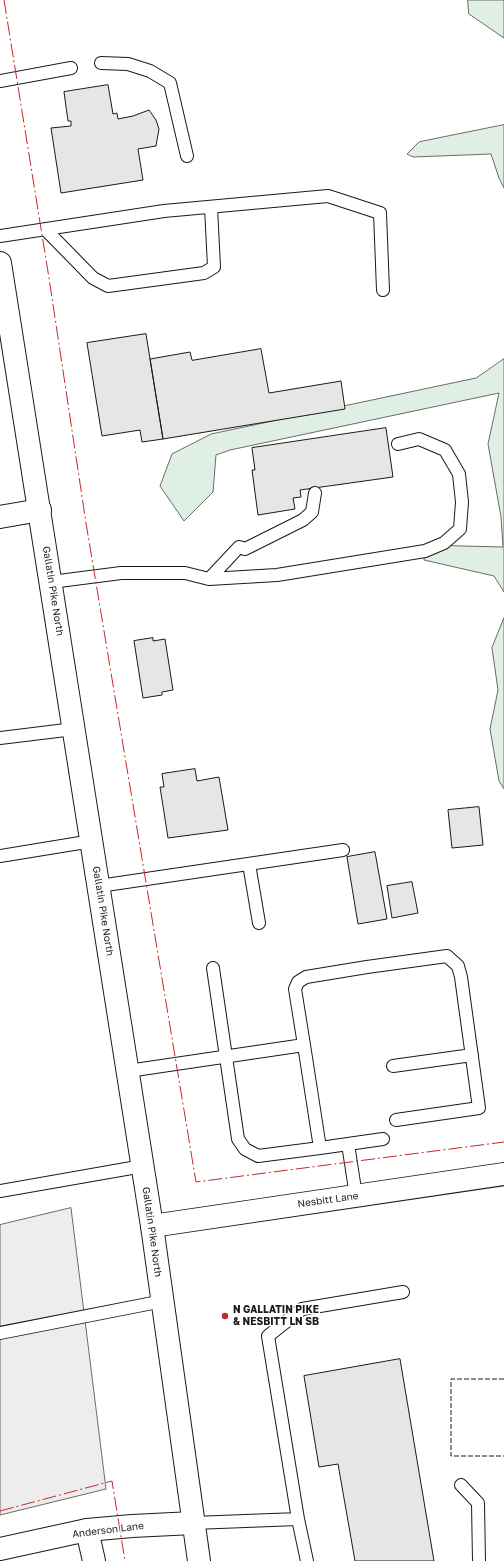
<!DOCTYPE html>
<html>
<head>
<meta charset="utf-8">
<style>
  body { margin:0 }
  canvas { display:block; background:#fff }
</style>
</head>
<body>
<canvas width="504" height="1561"></canvas>
<script>
const ctx = document.querySelector('canvas').getContext('2d');
ctx.lineJoin = 'round';
function fillPath(path, color) { ctx.fillStyle = color; ctx.fill(path, 'evenodd'); }
function strokePath(path, color, width, dash) { ctx.strokeStyle = color; ctx.lineWidth = width; ctx.lineCap = dash ? 'butt' : 'round'; ctx.setLineDash(dash || []); ctx.stroke(path); }
function label(font, color, halo, rows, align = 'center') {
  ctx.font = font + ' "Golos Text",sans-serif'; ctx.lineWidth = 3; ctx.setLineDash([]); ctx.textBaseline = 'middle'; ctx.strokeStyle = halo; ctx.fillStyle = color; for (const [text, x, y, turn = 0] of rows) {
    ctx.save(); ctx.translate(x, y); ctx.rotate((+turn || 0) * Math.PI / 180); ctx.textAlign = isNaN(turn) ? turn : align; if (halo) ctx.strokeText(text, 0, 0); ctx.fillText(text, 0, 0); ctx.restore();
  }
}
const green = new Path2D(`
  M468 0H504V38L469 14Z
  M504 125V188L499 178 491 154 413 157 407 154 419 142Z
  M504 359V592L494 576 424 560V545L503 547 501 517 488 444 499 393 230 450 216 455 213 492 184 521 160 486 172 454 211 434 476 378Z
  M504 618V789L499 781 490 729 498 690 492 648Z`);
fillPath(green, '#e0efe3');
strokePath(green, '#6a6a6a', 1);
const parking = new Path2D(`
  M71 1208 106 1489 0 1515V1225Z`);
fillPath(parking, '#ededed');
strokePath(parking, '#6a6a6a', 1);
const building = new Path2D(`
  M108 85 113 114 117 113 118 119 133 116 149 110 156 120 159 129 156 146 138 149 143 180 61 193 51 128 71 126V121H68L64 92Z
  M146 334 163 439 142 442 140 430 102 436 87 343Z
  M261 349 269 393 341 381 345 409 163 439 150 359 190 352 192 360Z
  M386 428 393 477 300 490 301 497 293 498 295 509 258 515 252 470H255L252 448Z
  M153 638V641L165 639 173 690 162 692V695L143 698 134 641Z
  M195 769 197 781 219 777 228 830 168 838 160 787H164L162 774Z
  M479 807 483 845 452 848 448 810Z
  M375 852 387 919 358 924 347 857Z
  M412 882 418 913 392 918 387 886Z
  M400 1359 434 1561H355L338 1464 319 1467 304 1376Z`);
fillPath(building, '#e6e6e6');
strokePath(building, '#1a1a1a', 1);
const lane = new Path2D(`
  M101 63 128 64 150 71 170 83 187 156
  M0 81 71 68
  M45 229 93 278 108 286 204 273 214 267 211 207
  M0 236 164 211 328 196 380 213 383 290
  M209 579 239 547 245 549 303 520 312 512 315 493
  M51 582 121 573H185L209 579 277 575 425 551 444 543 460 529 462 502 459 474 445 450 419 439 398 444
  M0 738 74 729
  M0 856 92 841
  M249 864 259 923
  M99 886 343 850
  M213 968 238 1139 245 1149 258 1156 320 1148
  M304 1045 295 989 298 982 306 977 367 967 447 956 458 966 461 977 479 1108 396 1120
  M393 1066 472 1055
  M128 1071 304 1045 320 1148 383 1139
  M348 1144 356 1196
  M0 1191 143 1166
  M0 1333 163 1301
  M461 1485 478 1503 479 1561
  M298 1519 268 1336 302 1309 403 1292
  M193 1523 298 1519 307 1561`);
const street = new Path2D(`
  M0 517 40 510
  M152 1226 504 1174
  M87 1530 94 1561`);
const secondary = new Path2D(`
  M0 1549 87 1530 132 1526 193 1523`);
const primary = new Path2D(`
  M0 263 152 1226 199 1561`);
strokePath(lane, '#1a1a1a', 14);
strokePath(street, '#1a1a1a', 24);
strokePath(secondary, '#1a1a1a', 24);
strokePath(primary, '#1a1a1a', 24);
strokePath(lane, '#fff', 12);
strokePath(street, '#fff', 22);
strokePath(secondary, '#fff', 22);
strokePath(primary, '#fff', 22);
strokePath(new Path2D(`
  M504 1379H451V1456H504`), '#1a1a1a', 1, [5, 2]);
strokePath(new Path2D(`
  M4 0 49 278 86 523 196 1182 504 1142
  M0 1511 112 1481 125 1561`), '#c62828', 1, [14, 3, 2, 3]);
for (const [x, y, r, color] of [
  [225,1316,4,"#c62828"]
]) { const dot = new Path2D(); dot.arc(x, y, r, 0, 2 * Math.PI); ctx.fillStyle = color; ctx.fill(dot); strokePath(dot, '#fff', 1.5); }
label('10px', '#1a1a1a', '#fff', [
  ["Gallatin Pike North",53,591,81],
  ["Gallatin Pike North",103,911,81],
  ["Nesbitt Lane",328,1200,-8],
  ["Gallatin Pike North",152,1232,82],
  ["Anderson Lane",108,1530,-7]
]);
label('bold 10px', '#1a1a1a', '#fff', [
  ["N GALLATIN PIKE",233,1310],
  ["& NESBITT LN SB",233,1322]
], 'left');
</script>
</body>
</html>
